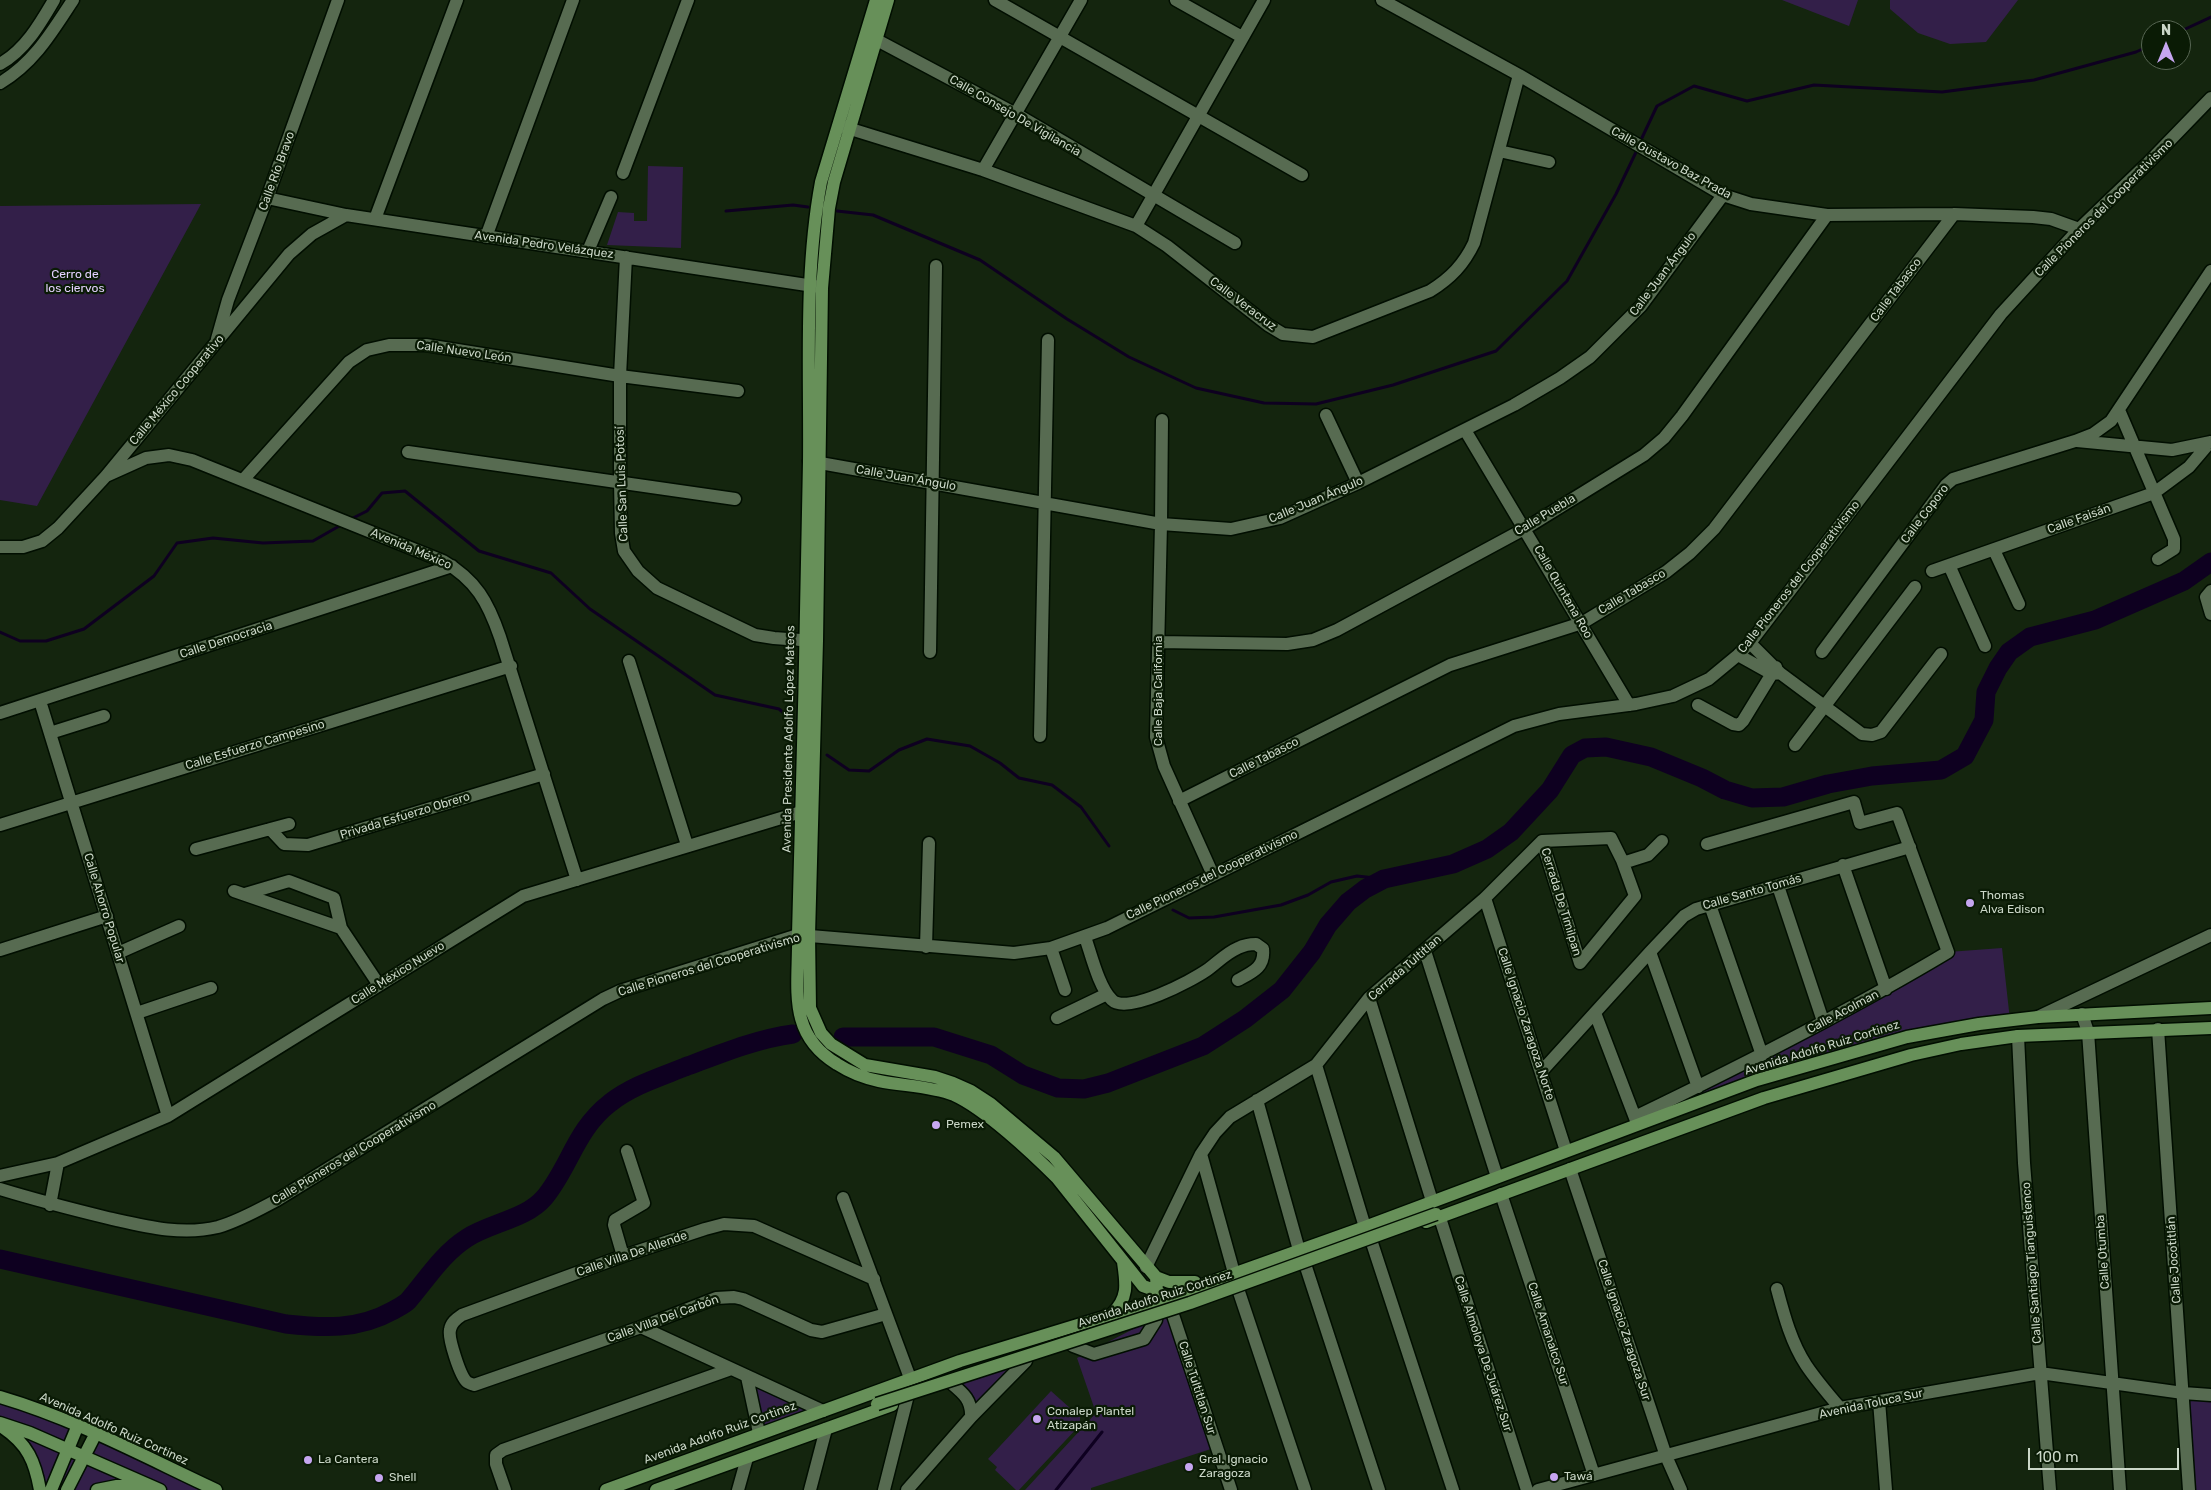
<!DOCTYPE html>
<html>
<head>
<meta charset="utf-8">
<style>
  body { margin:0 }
  #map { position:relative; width:2211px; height:1490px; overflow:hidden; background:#14250e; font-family:Rubik,sans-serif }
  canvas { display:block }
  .north { position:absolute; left:2141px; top:20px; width:50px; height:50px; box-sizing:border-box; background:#0a1b05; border:1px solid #576653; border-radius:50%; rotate:0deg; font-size:14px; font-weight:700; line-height:20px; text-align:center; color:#cbd7c8 }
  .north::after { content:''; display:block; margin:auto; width:18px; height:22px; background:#c6a6f0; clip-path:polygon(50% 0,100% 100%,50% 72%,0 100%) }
  .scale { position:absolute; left:2028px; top:1448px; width:151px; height:22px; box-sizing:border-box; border:2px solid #cbd7c8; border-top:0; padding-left:6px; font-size:15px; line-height:18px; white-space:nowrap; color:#cbd7c8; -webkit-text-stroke:4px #0a1b05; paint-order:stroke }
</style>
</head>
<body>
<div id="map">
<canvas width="2211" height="1490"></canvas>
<div class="north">N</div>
<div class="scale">100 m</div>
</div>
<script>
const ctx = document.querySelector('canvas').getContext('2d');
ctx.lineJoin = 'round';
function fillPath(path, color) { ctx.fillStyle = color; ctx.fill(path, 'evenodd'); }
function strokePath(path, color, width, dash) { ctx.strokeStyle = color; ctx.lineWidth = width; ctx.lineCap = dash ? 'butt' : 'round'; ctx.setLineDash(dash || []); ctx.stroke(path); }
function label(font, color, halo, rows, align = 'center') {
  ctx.font = font + ' Rubik,sans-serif'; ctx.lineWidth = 4.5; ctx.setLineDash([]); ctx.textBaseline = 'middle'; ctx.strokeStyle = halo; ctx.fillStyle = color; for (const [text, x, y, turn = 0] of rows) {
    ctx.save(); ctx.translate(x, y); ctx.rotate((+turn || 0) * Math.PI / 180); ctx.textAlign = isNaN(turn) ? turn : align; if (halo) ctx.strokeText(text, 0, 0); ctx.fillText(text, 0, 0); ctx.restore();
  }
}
fillPath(new Path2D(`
  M1782 0H1858L1849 26Z
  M1890 0H2018L1986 42 1950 44 1918 33 1890 9Z
  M648 166 683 167 681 248 607 245 618 212 634 213V221H647Z
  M201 204 37 506 0 500V206Z
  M2002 948 2010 1020 1907 1037 1638 1125 1948 952Z
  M1173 1315 1217 1447 1091 1488V1490H1025L1096 1413 1077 1358 1143 1324Z
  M1026 1361 971 1417 951 1383Z
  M747 1377 823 1411 759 1433Z
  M1051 1391 1080 1417V1425L1019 1490H1016L995 1470 997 1467 988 1459Z
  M2183 1393 2211 1395V1490H2189Z
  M0 1397 78 1425 67 1448 85 1456 96 1433 216 1490H40L35 1465 0 1426Z`), '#331f49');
strokePath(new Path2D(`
  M2181 31 2211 17
  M1640 142 1657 106 1694 86 1747 101 1814 85 1942 92 2034 80 2136 52 2151 45
  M726 211 793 205 808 207
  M837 211 873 215 980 260 1067 319 1129 357 1196 388 1264 403 1316 404 1393 385 1496 351 1567 281 1616 194 1638 148
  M351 519 367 511 382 493 405 491 479 551 551 573 590 609 715 695 779 709 793 721
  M0 632 20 641H46L84 629 154 576 177 543 213 538 263 543 313 541 341 525
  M827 755 849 770 869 771 899 750 927 739 970 746 1000 763 1019 778 1052 785 1081 807 1109 846
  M1173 910 1189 918 1214 917 1281 905 1308 895 1331 882 1357 876 1384 879
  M1056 1490 1102 1432`), '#0e0020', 3);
strokePath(new Path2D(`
  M843 1037H934L991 1055 1023 1075 1058 1088 1084 1089 1108 1083 1203 1046 1245 1019 1282 990 1312 952 1328 925 1348 902 1365 889 1384 879 1453 864 1487 849 1511 832 1550 790 1572 755 1585 748 1606 747 1651 757 1702 778 1725 790 1752 798 1783 797 1828 784 1872 776 1941 770 1965 756 1984 720 1986 692 1998 668 2009 652 2030 637 2095 620 2184 581 2211 562
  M0 1259 286 1324C323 1328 358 1330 392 1311 397 1308 404 1305 408 1301 427 1279 442 1254 467 1238 490 1223 526 1219 544 1198 570 1167 575 1130 610 1103 631 1086 660 1077 685 1067 720 1054 756 1039 793 1034`), '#0e0020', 19);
const minor = new Path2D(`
  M995 0 1302 175
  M1176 0 1242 37
  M1382 0 1519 75 1723 195 1751 204 1827 215 1954 214 2033 217 2051 219 2079 229
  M875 39 1016 114 1235 243
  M0 64C25 50 40 24 54 0
  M0 83C34 63 52 32 73 0
  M841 126 983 170 1136 226 1167 246 1268 325 1283 334 1313 337 1430 291C1451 278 1464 264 1474 243L1519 75
  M1499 151 1549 162
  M983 170 1081 0
  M623 173 688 0
  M267 198 346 215 820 287
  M375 219 457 0
  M1136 226 1264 0
  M486 237 573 0
  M588 251 611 197
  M626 257 620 376V482L621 533 624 551 638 571 657 588 755 635 774 638 814 641
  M217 339 228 300 267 198 338 0
  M2119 410 2174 539V549L2158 559
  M1326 415 1358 483
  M1162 420 1161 524 1156 737 1164 766 1213 875
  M1465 430 1629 705
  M2077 441 2172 450 2211 442
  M408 452 735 499
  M809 461 1161 524 1231 529 1280 518 1358 483 1514 405 1560 378 1590 357 1641 306 1723 195
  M106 476 146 458 169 455 192 460 443 561C476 580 488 602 500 637L577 880
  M243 480 349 362 367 350 389 345H426L620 376 738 391
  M0 547H23L42 541 58 528 106 476 289 254 312 234 346 215
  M1994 550 2019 604
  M1949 565 1985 646
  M1932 571 2154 493 2189 467 2210 442
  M2211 591 2206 597 2211 614
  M1158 642 1287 644 1313 640 1337 630 1526 528 1644 455 1664 438 1682 416 1827 215
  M1750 643 1780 673 1862 734 1872 735 1881 732 1941 654
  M930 652 936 266
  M1822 652 1946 485 1953 479 2075 441 2093 434 2111 421 2211 271
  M1738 655 1772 674 1780 673
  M629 661 687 845
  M40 701 168 1116
  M1698 705 1733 724 1739 725 1743 721 1776 667
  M0 713 452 566
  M50 733 104 716
  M1040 736 1048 340
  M1795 745 1915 587
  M1179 801 1450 665 1582 623 1666 572 1690 553 1714 529 1954 214
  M0 825 511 666
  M270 829 284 844 308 845 544 774
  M1542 841 1580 963
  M196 849 289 824
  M1622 860 1626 862 1648 855 1662 841
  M1843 865 1886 989
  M1778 886 1823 1021
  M234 891 341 928
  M245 894 289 881 334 898 341 928 379 985
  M1485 898 1566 1151
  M1710 905 1762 1055
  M1085 937C1091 954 1099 988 1112 1000 1127 1015 1191 981 1207 970 1217 963 1226 953 1238 948 1244 945 1250 944 1256 944L1263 949C1265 967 1253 972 1238 980
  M926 947 929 843
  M1051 948 1065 990
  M0 950 107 916
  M1425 951 1497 1177
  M1650 952 1698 1087
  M118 953 179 926
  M1369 998 1432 1201
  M137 1013 211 988
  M1595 1013 1637 1123
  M2082 1014 2088 1032 2120 1490
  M2038 1017 2211 935
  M1057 1018 1107 994
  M2158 1029 2189 1490
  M2018 1036 2024 1163 2050 1490
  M1316 1065 1365 1227
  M1541 1072 1650 952 1684 916 1696 909 1910 847
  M1257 1100 1299 1250
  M1635 1117C1741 1066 1846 1013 1948 952L1897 813 1860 823 1854 802 1707 844
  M1201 1154 1234 1273
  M1570 1169 1649 1405 1666 1456 1681 1490
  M0 1176 58 1163 168 1116 523 896 811 809
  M0 1189C36 1200 71 1209 108 1218 144 1226 181 1236 218 1227 239 1221 258 1210 277 1200L603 999 620 991 798 935 1014 953 1051 948 1107 928 1514 726 1559 714 1636 704 1673 696 1709 679 1738 655 1750 643 2001 314 2079 229 2149 162 2211 98
  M1501 1194 1594 1475
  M843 1198 910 1378
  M50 1205 58 1163
  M1440 1218 1527 1490
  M1372 1243 1453 1490
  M623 1256 614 1225 615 1220 644 1203 627 1151
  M1146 1267 1201 1154 1215 1133 1230 1117 1316 1065 1369 998 1485 898 1542 841 1611 838 1622 860 1635 896 1580 963
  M1306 1267 1379 1490
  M874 1279 754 1226 724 1224 705 1229 623 1256 462 1315C456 1319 451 1323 450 1330 448 1338 460 1376 467 1382 468 1383 472 1384 474 1385L641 1327 716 1298 734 1297 743 1299 811 1330 822 1332 886 1314
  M1777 1289C1784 1315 1791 1342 1806 1365 1816 1380 1828 1394 1840 1408
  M1239 1292 1305 1490
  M1173 1315 1231 1490
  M641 1327 823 1411
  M1073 1346 1094 1354 1144 1339 1156 1320
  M747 1377 759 1433
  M951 1383C963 1393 972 1400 971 1417
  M1879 1401 1886 1490
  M505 1490 496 1464V1455L503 1450 731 1369
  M738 1490 747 1458
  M810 1490 826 1429
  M884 1490 907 1399
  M907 1490 971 1417 1026 1361
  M1538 1490 1840 1408 2040 1373 2183 1393 2211 1395`);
const major = new Path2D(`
  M876 0 821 182C804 274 810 369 809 462 806 620 803 777 798 935 799 987 786 1033 837 1064 851 1073 864 1078 879 1081 903 1086 931 1086 954 1095 985 1109 1032 1153 1057 1178L1143 1286 1157 1291 1162 1295
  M888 0 834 182 829 208 822 288 817 641 809 935 810 1008 821 1033 831 1044 865 1065 935 1077 953 1083 971 1091 991 1104 1054 1157 1156 1277 1157 1291 1152 1306
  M1426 1222 1764 1098 1911 1055 1961 1044 2018 1036 2211 1028
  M1156 1277 1169 1282H1195
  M1112 1314C1129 1298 1126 1283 1123 1262
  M0 1397C75 1419 145 1457 216 1490
  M0 1423 30 1433 160 1490
  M2 1427C28 1444 35 1462 40 1490
  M51 1490 78 1425
  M67 1490 96 1433
  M97 1490 117 1486H146
  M606 1490 960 1361 1166 1298 1365 1227 1757 1080 1907 1037 1979 1024 2038 1017 2211 1008
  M656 1490 892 1405`);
strokePath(minor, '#010e00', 15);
strokePath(major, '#010e00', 15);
strokePath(minor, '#576b51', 12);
strokePath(major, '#679059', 12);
const majorBridge = new Path2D(`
  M877 1404 1190 1303 1436 1214`);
strokePath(majorBridge, '#010e00', 15, []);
strokePath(majorBridge, '#679059', 12);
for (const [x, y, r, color] of [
  [1970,903,5,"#c6a6f0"],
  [936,1125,5,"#c6a6f0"],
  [1037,1419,5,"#c6a6f0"],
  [308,1460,5,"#c6a6f0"],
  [1189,1467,5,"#c6a6f0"],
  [1554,1477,5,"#c6a6f0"],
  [379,1478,5,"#c6a6f0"]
]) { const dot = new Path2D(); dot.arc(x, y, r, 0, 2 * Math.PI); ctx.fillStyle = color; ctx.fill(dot); strokePath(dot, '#0a1b05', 2); }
label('12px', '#cbd7c8', '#0a1b05', [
  ["Calle Consejo De Vigilancia",1015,116,30],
  ["Calle Gustavo Baz Prada",1671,163,29],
  ["Calle Río Bravo",277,171,-70],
  ["Calle Pioneros del Cooperativismo",2104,208,-45],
  ["Avenida Pedro Velázquez",544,245,8],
  ["Calle Juan Ángulo",1663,274,-53],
  ["Calle Tabasco",1896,290,-53],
  ["Calle Veracruz",1243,304,37],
  ["Calle Nuevo León",464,352,8],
  ["Calle México Cooperativo",177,390,-50],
  ["Calle Juan Ángulo",906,478,10],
  ["Calle San Luis Potosí",622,484,-92],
  ["Calle Juan Ángulo",1316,500,-23],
  ["Calle Coporo",1925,514,-53],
  ["Calle Puebla",1545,515,-31],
  ["Calle Faisán",2079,519,-20],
  ["Avenida México",411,549,23],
  ["Calle Pioneros del Cooperativismo",1799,577,-52],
  ["Calle Quintana Roo",1563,592,60],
  ["Calle Tabasco",1632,592,-31],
  ["Calle Democracia",226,640,-18],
  ["Calle Baja California",1159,691,-90],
  ["Avenida Presidente Adolfo López Mateos",789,739,-89],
  ["Calle Esfuerzo Campesino",255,745,-17],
  ["Calle Tabasco",1264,758,-27],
  ["Privada Esfuerzo Obrero",405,816,-17],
  ["Calle Pioneros del Cooperativismo",1212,875,-26],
  ["Calle Santo Tomás",1752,892,-16],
  ["Cerrada De Timilpan",1561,902,73],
  ["Calle Ahorro Popular",104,908,73],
  ["Calle Pioneros del Cooperativismo",709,965,-17],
  ["Cerrada Tultitlan",1405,968,-41],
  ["Calle México Nuevo",398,973,-32],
  ["Calle Acolman",1843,1012,-28],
  ["Calle Ignacio Zaragoza Norte",1526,1024,72],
  ["Avenida Adolfo Ruiz Cortinez",1822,1048,-17],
  ["Calle Pioneros del Cooperativismo",354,1153,-31],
  ["Calle Otumba",2103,1252,-94],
  ["Calle Villa De Allende",632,1254,-19],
  ["Calle Jocotitlán",2174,1260,-94],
  ["Calle Santiago Tianguistenco",2032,1263,-94],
  ["Avenida Adolfo Ruiz Cortinez",1155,1299,-18],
  ["Calle Villa Del Carbón",663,1319,-20],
  ["Calle Ignacio Zaragoza Sur",1624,1330,72],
  ["Calle Amanalco Sur",1548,1334,72],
  ["Calle Almoloya De Juárez Sur",1483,1354,72],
  ["Calle Tultitlan Sur",1197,1388,72],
  ["Avenida Toluca Sur",1871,1404,-12],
  ["Avenida Adolfo Ruiz Cortinez",114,1429,24],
  ["Avenida Adolfo Ruiz Cortinez",720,1433,-20]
]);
label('12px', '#e4d0ff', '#0a1b05', [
  ["Cerro de",75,275],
  ["los ciervos",75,289]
]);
label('12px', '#cbd7c8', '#0a1b05', [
  ["Thomas",1980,896],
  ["Alva Edison",1980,910],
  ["Pemex",946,1125],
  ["Conalep Plantel",1047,1412],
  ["Atizapán",1047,1426],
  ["La Cantera",318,1460],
  ["Gral. Ignacio",1199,1460],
  ["Zaragoza",1199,1474],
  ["Tawá",1564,1477],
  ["Shell",389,1478]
], 'left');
</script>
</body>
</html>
